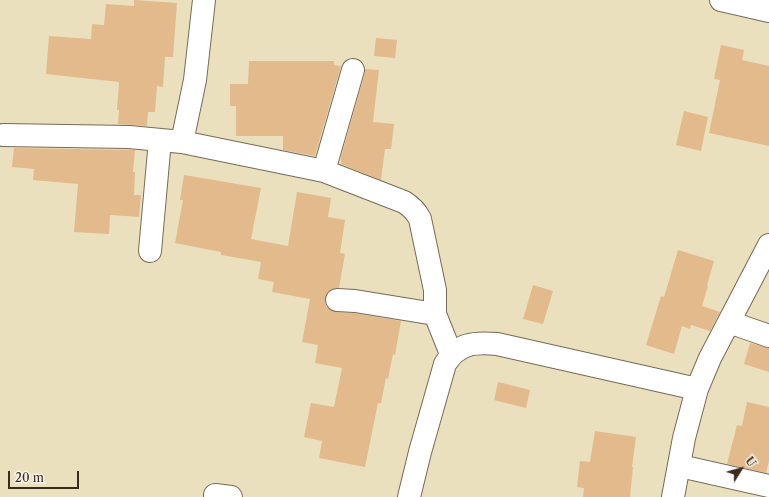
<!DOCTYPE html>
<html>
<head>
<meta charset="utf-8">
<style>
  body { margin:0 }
  #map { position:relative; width:769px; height:497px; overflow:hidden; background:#eae0be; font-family:"Libre Caslon Text",serif }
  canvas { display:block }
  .north { position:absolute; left:721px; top:449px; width:40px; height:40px; -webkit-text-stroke:3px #f7f3e8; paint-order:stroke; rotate:53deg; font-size:11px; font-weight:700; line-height:16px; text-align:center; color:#3b2a1e }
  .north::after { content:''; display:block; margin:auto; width:14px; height:18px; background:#3b2a1e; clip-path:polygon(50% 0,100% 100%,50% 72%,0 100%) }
  .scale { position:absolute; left:8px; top:471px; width:71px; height:18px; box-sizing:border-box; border:2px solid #3b2a1e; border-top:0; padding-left:5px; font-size:12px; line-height:14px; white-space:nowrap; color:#3b2a1e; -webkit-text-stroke:3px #f7f3e8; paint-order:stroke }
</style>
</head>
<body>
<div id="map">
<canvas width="769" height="497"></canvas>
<div class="north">U</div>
<div class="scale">20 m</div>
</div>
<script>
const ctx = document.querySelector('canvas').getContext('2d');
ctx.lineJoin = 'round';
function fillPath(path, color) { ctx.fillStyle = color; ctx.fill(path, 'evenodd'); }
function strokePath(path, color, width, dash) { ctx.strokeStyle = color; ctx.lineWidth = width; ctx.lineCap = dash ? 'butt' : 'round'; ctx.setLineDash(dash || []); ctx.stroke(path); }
fillPath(new Path2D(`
  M134 0 177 3 173 57H165L163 87 157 86 155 112H148L147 126 118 124 119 110H117L119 82 46 74 49 36 91 39 92 24 104 25 106 4 134 6Z
  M376 38 397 40 395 58 374 56Z
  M721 45 744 50 742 60 769 66V146L709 133 720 80 714 79Z
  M249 61H334V65L341 66 315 156 283 150V136H236V106H230V84H248Z
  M365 69 379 70 373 122 394 124 391 149H385L381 180 341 164V157L365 73Z
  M684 111 708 117 701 151 676 145Z
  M14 148 135 150 133 172H135L134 195H141L139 217 110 215 109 234 74 232 78 184 33 180 34 169 12 167Z
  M184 175 261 188 251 239 288 246 297 192 331 198 328 217 345 220 340 253 345 254 339 288 332 289 327 293 325 299 326 306 330 310 336 312 354 313 401 321 395 355 393 354 388 379 386 378 381 403H378L365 467 319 458 322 441 304 437 311 403 334 407 342 368 315 363 318 345 302 342 310 299 272 292 274 282 258 279 261 262 221 255V252L175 243 183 200H180Z
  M678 250 714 261 707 285 708 286 702 306 720 312 710 331 691 325 690 329 682 326 674 354 646 345 661 296 664 297Z
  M533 285 553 291 543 324 523 319Z
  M750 343 769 348V372L744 364Z
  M498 382 530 390 526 408 494 400Z
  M747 402 769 407V461L766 473 727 464 737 425 742 426Z
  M595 431 636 437 632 467H633L630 497H583L584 488 577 487 580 461 590 462Z`), '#e3ba8b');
const street = new Path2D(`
  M204 0 195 80 182 142 324 171 404 202C412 207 416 211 420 219L435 290V314L451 354
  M721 0 769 11
  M3 135 129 137 182 142
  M324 171 353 70
  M150 251 160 140
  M337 300 355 301 435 314
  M729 322 769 336
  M680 466 769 486
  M215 495 231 497
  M409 497 420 452 445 364C458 343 474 342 497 344L697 389
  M673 497 684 438 697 389 710 358 769 245`);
strokePath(street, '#786a56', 24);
strokePath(street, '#fff', 22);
</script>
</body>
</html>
